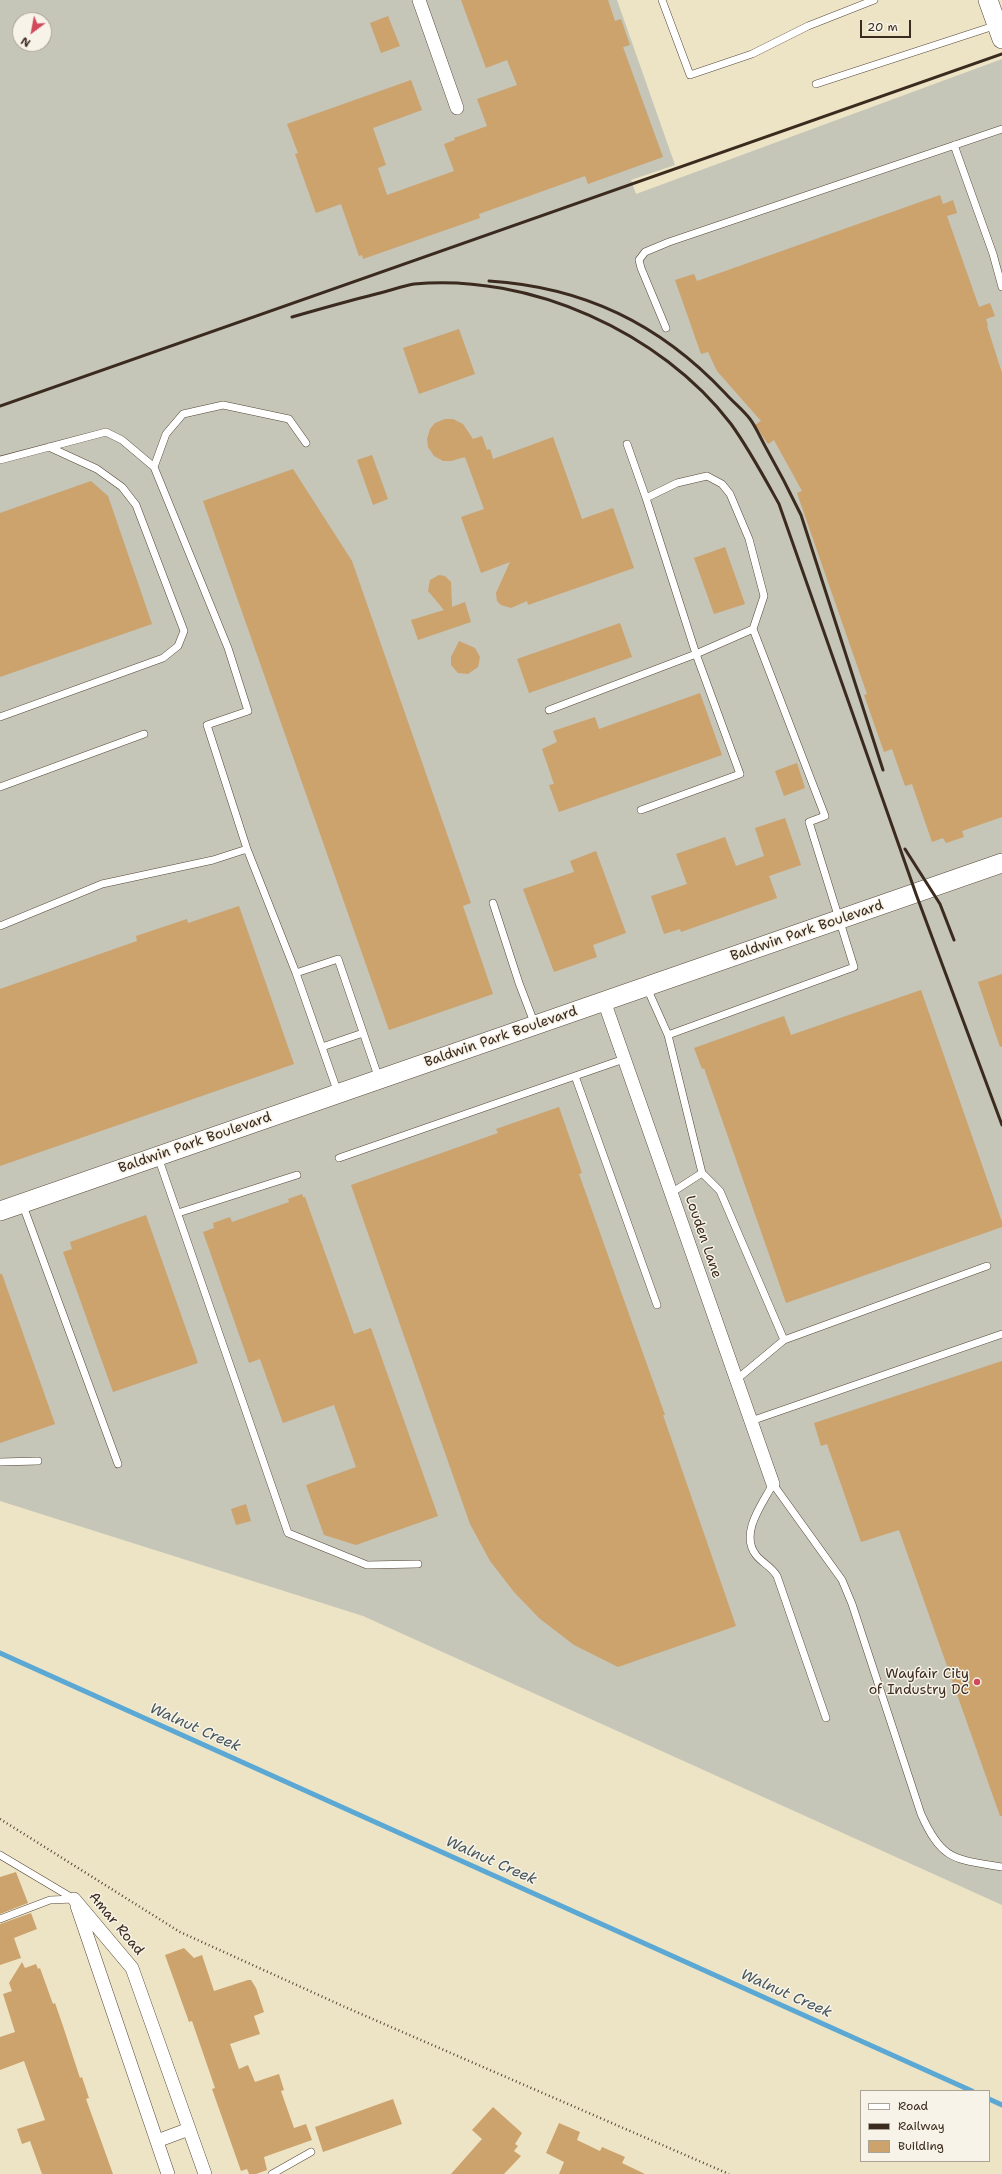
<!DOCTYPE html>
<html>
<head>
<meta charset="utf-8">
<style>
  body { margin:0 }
  #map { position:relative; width:1002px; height:2174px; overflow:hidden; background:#ede4c6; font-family:"Shantell Sans",sans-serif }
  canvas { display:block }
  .legend { position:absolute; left:860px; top:2090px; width:130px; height:72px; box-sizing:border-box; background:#f7f3e8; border:1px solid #aca397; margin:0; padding:5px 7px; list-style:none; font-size:12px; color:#3b2a1e }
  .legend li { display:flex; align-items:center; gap:8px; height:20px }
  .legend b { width:20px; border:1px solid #aca397 }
  .north { position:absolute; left:12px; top:12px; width:40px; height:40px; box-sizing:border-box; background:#f7f3e8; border:1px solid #aca397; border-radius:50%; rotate:212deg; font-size:11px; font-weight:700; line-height:16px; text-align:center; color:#3b2a1e }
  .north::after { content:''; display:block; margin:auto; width:14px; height:18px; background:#d1495b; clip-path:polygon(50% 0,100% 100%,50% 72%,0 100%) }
  .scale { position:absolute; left:860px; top:20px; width:51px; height:18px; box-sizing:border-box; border:2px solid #3b2a1e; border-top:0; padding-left:5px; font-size:12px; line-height:14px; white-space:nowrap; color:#3b2a1e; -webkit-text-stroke:3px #f7f3e8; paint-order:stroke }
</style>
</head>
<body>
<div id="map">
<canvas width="1002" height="2174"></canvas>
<ul class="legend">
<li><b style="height:5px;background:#fff"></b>Road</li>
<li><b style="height:5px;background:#3b2a1e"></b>Railway</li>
<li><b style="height:11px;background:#cca26d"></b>Building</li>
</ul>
<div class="north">N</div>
<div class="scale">20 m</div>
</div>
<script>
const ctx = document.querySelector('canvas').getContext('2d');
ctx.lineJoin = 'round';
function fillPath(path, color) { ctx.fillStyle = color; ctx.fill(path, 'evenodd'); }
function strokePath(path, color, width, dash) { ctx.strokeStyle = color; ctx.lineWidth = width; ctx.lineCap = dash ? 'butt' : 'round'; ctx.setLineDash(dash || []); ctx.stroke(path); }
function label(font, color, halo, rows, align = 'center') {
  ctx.font = font + ' "Shantell Sans",sans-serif'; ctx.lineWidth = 3; ctx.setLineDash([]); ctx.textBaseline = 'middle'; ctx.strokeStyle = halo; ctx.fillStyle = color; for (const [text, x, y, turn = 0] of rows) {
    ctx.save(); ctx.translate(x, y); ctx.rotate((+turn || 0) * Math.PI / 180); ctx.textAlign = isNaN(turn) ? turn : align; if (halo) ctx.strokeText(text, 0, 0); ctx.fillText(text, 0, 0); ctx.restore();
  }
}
fillPath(new Path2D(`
  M0 0H617L675 165 631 180 636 194 1002 59V1905L363 1616 0 1501ZM20 20H44V44H20Z`), '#c5c5b8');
strokePath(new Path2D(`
  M0 1653 972 2091
  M989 2099 1002 2105`), '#5aa8d3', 5);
fillPath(new Path2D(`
  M461 0H608L615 21 621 19 630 45 623 47 663 157 588 184 585 176 479 214 480 218 363 259 362 255 359 256 341 204 316 213 295 154 298 153 287 124 411 80 422 110 373 128 386 165 378 168 387 195 454 171 444 144 455 140 454 138 487 126 477 99 517 85 507 60 486 68Z
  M388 16 400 46 381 53 370 23Z
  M940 195 943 204 953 200 957 213 947 216 979 307 990 303 995 316 986 319 988 326H987L1002 373V817L962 831 964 837 946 843 943 838 932 842 912 784 905 786 892 749 884 752 864 695 867 694 797 493 802 491 774 440 768 444 755 425 761 421 717 371 708 352 701 354 675 280 694 274 697 281Z
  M459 329 475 374 419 394 403 348Z
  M445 419H453L463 424 473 439 482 436 487 450 490 449 493 459 553 437 582 519 613 508 634 568 528 605 527 601 511 608 501 605 497 601 496 593 510 562 481 573 461 517 484 509 465 457 451 461H443L434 456 428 447 427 439 430 429 435 423Z
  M372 455 388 499 373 505 357 460Z
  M293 469 352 561 471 903 463 906 493 994 389 1030 203 501Z
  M91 481 108 496 152 624 0 677V513Z
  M725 547 745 604 714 614 694 558Z
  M439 575 445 576 451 582 452 607 465 602 471 622 418 640 411 620 444 610 428 591 430 580Z
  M620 623 632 657 529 693 517 659Z
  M459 641 475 648 480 657 478 667 468 674 458 673 451 665V657Z
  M700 693 722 755 559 812 549 785 554 784 542 749 557 742 553 731 595 717 599 729Z
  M797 763 805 788 784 796 775 771Z
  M785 818 801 865 769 876 777 898 681 932 680 929 664 934 651 896 687 884 676 854 725 837 736 866 764 856 755 828Z
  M596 851 626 933 593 945 597 957 554 972 523 889 574 872 570 861Z
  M239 906 294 1064 0 1166V989L137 941 136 936 187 919 188 923Z
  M1002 974V1046L1000 1047 978 982Z
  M921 990 1002 1222V1227L786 1303 704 1068 702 1069 694 1048 784 1016 791 1035Z
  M559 1107 582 1173 579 1174 665 1415H663L736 1626 618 1667 574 1645 539 1618 514 1592 490 1561 470 1524 351 1185 498 1133 496 1129Z
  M302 1194 303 1197H305L354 1334 371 1328 438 1516 356 1545 324 1535 306 1485 356 1467 334 1405 283 1423 260 1359 249 1363 203 1232 214 1228 213 1223 230 1217 232 1222 289 1202 288 1199Z
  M146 1215 198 1363 113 1392 63 1252 72 1249 70 1242Z
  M0 1274H2L55 1424 0 1443Z
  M1002 1361V1816H1000L899 1530 861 1542 827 1444 821 1446 814 1423Z
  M246 1504 251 1521 236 1525 231 1509Z
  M16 1872 28 1903 0 1914V1877Z
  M31 1913 37 1929 14 1938 21 1958 0 1965V1924Z
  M184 1948 194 1958 202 1955 214 1991 248 1980H251L256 1988 264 2012 254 2016 260 2034 230 2044 239 2069 248 2065 255 2082 279 2074 284 2090 281 2091 294 2128 306 2124 312 2140 264 2157 267 2170 256 2174H249L247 2169 241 2171 212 2089 215 2088 192 2021 189 2022 165 1955Z
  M22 1962 25 1968 36 1964 38 1969 40 1968 53 2004 55 2003 63 2026 80 2078 82 2077 89 2098 86 2099 113 2174H42L30 2141 22 2144 17 2129 45 2120 24 2061 0 2070V2037L15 2032 3 1994 12 1991 9 1983Z
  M393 2099 402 2124 323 2152 315 2127Z
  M493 2107 522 2133 515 2144 518 2146 514 2151 521 2156 504 2174H451L482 2139 472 2130Z
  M559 2123 580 2132 577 2140 600 2151 602 2147 625 2157 622 2163 645 2174H559L564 2162 546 2153Z`), '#cca26d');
const service = new Path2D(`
  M662 0 690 75 752 54 808 26 874 0
  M816 84 997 25
  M954 145 993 254 1002 287
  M666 328 641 268 639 260 645 252 669 242 1002 129
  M0 460 106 432 122 440 154 467 228 648 248 711 207 725 247 849
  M154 467 166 434 183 414 223 405 289 419 306 443
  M646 498 677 483 707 476 722 484 730 494 749 539 764 596 753 629
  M549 710 696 654 646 498 627 444
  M0 717 163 658 178 646 184 631 136 505 122 487 97 469 49 447
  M0 787 144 734
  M641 810 740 774 696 654 753 629 825 816 809 822 854 967 668 1035 702 1173 671 1193
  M493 903 519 983 535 1025
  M0 926 102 884 213 860 247 849 296 973 338 1093
  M296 973 338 959 379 1079
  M647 988 668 1035
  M322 1047 363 1033
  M575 1076 657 1305
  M158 1157 288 1533 367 1565 418 1564
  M339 1158 624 1059
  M702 1173 720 1191 784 1340 987 1266
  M22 1203 118 1464
  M178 1213 297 1175
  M736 1380 784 1340
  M751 1421 1002 1334
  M0 1462 38 1461
  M826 1718 777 1576C771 1566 762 1563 756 1555 739 1533 763 1503 773 1484L842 1580 852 1604 921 1814C942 1861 954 1859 1002 1867
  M0 1855 74 1899
  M0 1919 50 1900 74 1899
  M272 2174 311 2152`);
const minor = new Path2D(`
  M419 0 457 108
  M604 1001 773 1484
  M74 1899 132 1968 205 2174
  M77 1906 168 2174
  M157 2141 189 2129`);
const secondary = new Path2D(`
  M988 0 1002 39
  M0 1211 1002 863`);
strokePath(service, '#564637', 8);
strokePath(minor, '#564637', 14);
strokePath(secondary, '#564637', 20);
strokePath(new Path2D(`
  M0 1819 180 1932 345 2007 729 2174`), '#564637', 2.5, [1, 3]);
strokePath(service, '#fff', 7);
strokePath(minor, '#fff', 13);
strokePath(secondary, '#fff', 19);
strokePath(new Path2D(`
  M489 281C584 287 660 324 725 393 733 402 743 410 750 419 756 427 760 437 765 446 778 469 790 492 801 515L883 770
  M292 317C320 309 348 301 376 294 389 291 402 286 414 284 529 273 661 332 731 424 749 449 764 477 779 504L916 894 1002 1125
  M0 406 1002 54
  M905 849 940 904 954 940`), '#3b2a1e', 3);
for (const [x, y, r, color] of [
  [977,1682,4,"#d1495b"]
]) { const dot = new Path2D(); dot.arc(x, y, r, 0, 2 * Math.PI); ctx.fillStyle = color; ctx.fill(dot); strokePath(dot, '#f7f3e8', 1.5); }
label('14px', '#3b2a1e', '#f7f3e8', [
  ["Baldwin Park Boulevard",807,931,-19],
  ["Baldwin Park Boulevard",501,1037,-19],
  ["Baldwin Park Boulevard",195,1143,-19],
  ["Louden Lane",703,1237,71],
  ["Amar Road",116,1924,50]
]);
label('14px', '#3b2a1e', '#f7f3e8', [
  ["Wayfair City",969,1674],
  ["of Industry DC",969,1690]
], 'right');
label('italic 15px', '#46565d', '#f7f3e8', [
  ["Walnut Creek",195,1728,24],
  ["Walnut Creek",491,1861,24],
  ["Walnut Creek",786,1994,24]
]);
</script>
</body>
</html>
